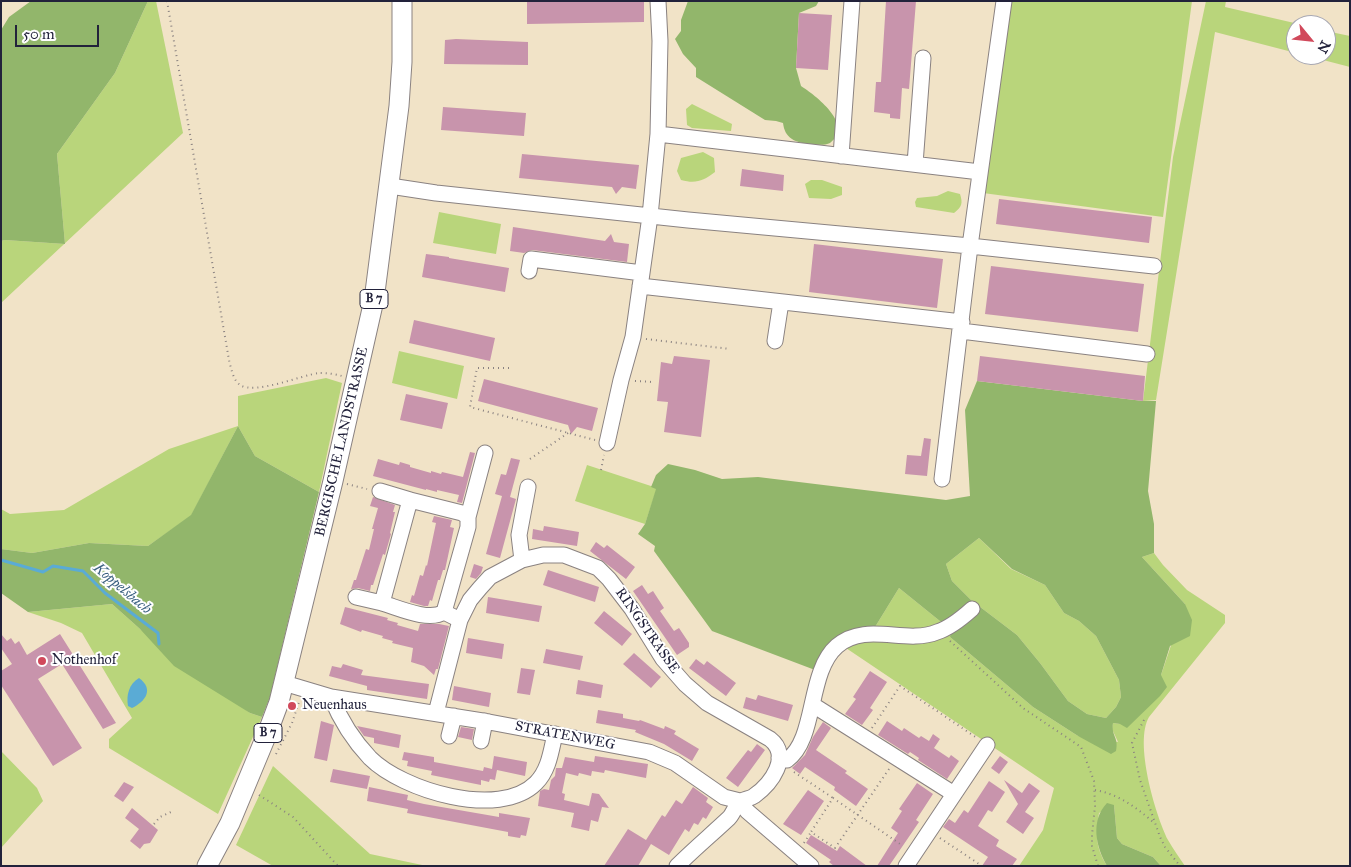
<!DOCTYPE html>
<html>
<head>
<meta charset="utf-8">
<style>
  body { margin:0 }
  #map { position:relative; width:1351px; height:867px; overflow:hidden; background:#f1e3c7; font-family:"IM FELL Great Primer",serif }
  canvas { display:block }
  .frame { position:absolute; inset:0; border:2px solid #22223b; pointer-events:none }
  .north { position:absolute; left:1286px; top:15px; width:50px; height:50px; box-sizing:border-box; background:#fff; border:1px solid #a7a7b1; border-radius:50%; rotate:118deg; font-size:14px; font-weight:700; line-height:20px; text-align:center; color:#22223b }
  .north::after { content:''; display:block; margin:auto; width:18px; height:22px; background:#d1495b; clip-path:polygon(50% 0,100% 100%,50% 72%,0 100%) }
  .scale { position:absolute; left:15px; top:25px; width:84px; height:22px; box-sizing:border-box; border:2px solid #22223b; border-top:0; padding-left:6px; font-size:15px; line-height:18px; white-space:nowrap; color:#22223b; -webkit-text-stroke:4px #fff; paint-order:stroke }
</style>
</head>
<body>
<div id="map">
<canvas width="1351" height="867"></canvas>
<div class="frame"></div>
<div class="north">N</div>
<div class="scale">50 m</div>
</div>
<script>
const ctx = document.querySelector('canvas').getContext('2d');
ctx.lineJoin = 'round';
function fillPath(path, color) { ctx.fillStyle = color; ctx.fill(path, 'evenodd'); }
function strokePath(path, color, width, dash) { ctx.strokeStyle = color; ctx.lineWidth = width; ctx.lineCap = dash ? 'butt' : 'round'; ctx.setLineDash(dash || []); ctx.stroke(path); }
function label(font, color, halo, rows, align = 'center') {
  ctx.font = font + ' "IM FELL Great Primer",serif'; ctx.lineWidth = 4; ctx.setLineDash([]); ctx.textBaseline = 'middle'; ctx.strokeStyle = halo; ctx.fillStyle = color; for (const [text, x, y, turn = 0] of rows) {
    ctx.save(); ctx.translate(x, y); ctx.rotate((+turn || 0) * Math.PI / 180); ctx.textAlign = isNaN(turn) ? turn : align; if (halo) ctx.strokeText(text, 0, 0); ctx.fillText(text, 0, 0); ctx.restore();
  }
}
fillPath(new Path2D(`
  M148 1H156L183 133 1 303V241L5 240 65 244 57 154 115 73Z
  M1009 1H1192L1163 217 983 193Z
  M1206 1H1226L1225 7 1303 25H1296V53L1215 32 1156 400 1143 401 1173 157Z
  M1326 31 1350 36V67L1304 55H1326Z
  M692 104 732 124 731 131 692 128 687 125 686 109Z
  M703 152 714 158 715 172C703 181 696 184 681 180L677 171 681 158Z
  M811 180H822L842 187V195L831 199 809 198 805 184Z
  M948 191 960 194C963 203 962 207 954 213L916 207 915 202 917 198 937 196Z
  M439 212 501 224 496 254 433 243Z
  M399 351 464 366 457 399 392 383Z
  M326 378 342 383 319 492 255 456 238 426 191 516 148 546 89 543 32 553 1 549V509L10 514 64 510 169 449 238 426V396Z
  M587 465 657 488 645 524 575 501Z
  M979 538 1011 569 1045 585 1064 613 1079 621 1096 636 1119 680 1121 697 1116 707 1106 718 1087 714 1068 701 1040 663 1017 635 971 600 952 581 946 564Z
  M1154 553 1163 565 1187 590 1225 615V623L1149 717C1134 742 1155 814 1168 840 1173 849 1179 857 1185 866H1161L1153 857 1122 844 1117 838 1114 805 1099 813C1096 835 1095 846 1107 866H1019L1043 830 1054 788 840 644 872 632 899 588 951 630 950 637 1033 707 1078 736 1118 742 1112 729 1113 723 1120 724 1161 675 1185 604 1142 557Z
  M112 604 140 629 250 713 262 717 218 814 109 748V739L132 718 82 633 61 623 28 612Z
  M1 751 37 788 43 801 1 848Z
  M273 766 370 854 427 866H273L236 845Z`), '#b9d57b');
fillPath(new Path2D(`
  M31 1H148L115 73 57 154 65 244 5 240 1 241V30L9 17Z
  M688 1H819L816 6 799 13 796 68 801 86C815 95 855 125 830 143 823 147 798 144 792 139 786 135 784 130 783 123L776 121 765 120 696 77V68L683 54 675 39 681 31V20Z
  M977 381 1143 401H1156L1148 491 1154 524V553L1142 557 1185 604 1192 620 1190 636 1170 646 1161 675 1167 687 1160 696 1127 728 1120 724 1113 723C1111 736 1119 737 1116 751L1111 754 1078 736 1033 707 950 637 951 630 899 588 872 632 852 636 815 670 712 631 654 551 655 546 638 534 645 524 656 489 651 487 656 475 668 464 695 470 722 479 758 477 946 500 970 496 965 410ZM979 538 1012 569 1045 585 1064 613 1079 621 1096 636 1119 680 1121 697 1116 707 1106 718 1087 714 1068 701 1040 663 1017 635 971 600 952 581 946 564Z
  M238 426 255 456 319 492 270 697 262 717 250 713 174 666 140 629 112 604 28 612 1 593V549L32 553 89 543 148 546 191 515Z
  M1107 803 1114 805 1117 838 1122 844 1153 857 1161 866H1107C1096 847 1090 821 1107 803Z`), '#92b66b');
fillPath(new Path2D(`
  M139 678C154 689 146 701 132 708L128 706C126 695 129 684 139 678Z`), '#5aabd5');
strokePath(new Path2D(`
  M1 560 43 572 53 566 83 571 105 593 158 633 159 644`), '#5aabd5', 3);
fillPath(new Path2D(`
  M527 1H644V22L527 24Z
  M886 1H916L909 89 902 88 900 119 890 118V114L874 112 876 82H881Z
  M799 13 832 15 828 70 796 68Z
  M456 39 528 42V65L444 64 445 40Z
  M443 107 526 113 524 136 441 130Z
  M522 154 639 165 636 189 622 187 616 194 612 187 519 178Z
  M742 169 784 175 783 191 740 186Z
  M999 199 1152 217 1149 243 996 224Z
  M513 227 605 241 611 234 614 242 629 244 627 262 532 250 524 253 510 251Z
  M814 244 943 259 937 308 809 292Z
  M426 254 449 257V258L509 268 505 292 422 277Z
  M991 266 1144 284 1138 332 985 314Z
  M414 320 495 338 490 361 409 343Z
  M674 356 710 360 701 437 664 432 668 402 657 401 661 362 672 364Z
  M980 356 1145 376 1143 401 977 381Z
  M484 379 598 408 592 431 577 427 571 434 568 425 478 401Z
  M406 394 448 403 442 429 400 420Z
  M924 438 931 439 927 476 905 474 907 455 921 456Z
  M470 452 475 453 462 503 457 502 459 495 437 490V492L426 489V490L373 476 378 459 399 465 400 462 410 465V467L431 473V471L441 474 442 472 463 477Z
  M511 458 520 460 510 497 516 499 500 558 486 554 502 496 495 494 501 474 506 475Z
  M373 497 395 505 393 512H395L390 533 391 534 385 555 383 554 373 585H371L370 591 358 588 351 589 354 580H356L366 549 369 550 374 529H372L378 508 370 506Z
  M434 516 452 520 450 527 454 528 445 570H443L440 580H438L432 601 430 600 428 606H424L410 602 412 595 414 596 420 575 423 576 426 565 427 566 436 523 432 522Z
  M544 526 579 532 577 546 532 539 533 529 543 531Z
  M596 542 604 548 607 545 635 567 626 579 590 551Z
  M474 564 483 567 481 573 476 579 470 577Z
  M548 570 599 587 595 602 543 585Z
  M642 585 648 594 653 591 664 608 660 611 674 631 679 628 689 643V647L677 655 633 591Z
  M488 597 542 606 539 622 486 613Z
  M345 607 388 618 387 620 398 623 397 625 418 631 420 624H439L449 626 438 669H436L434 675 424 666 411 662 413 648 392 643 393 641 382 638 383 636 362 630 361 632 340 624Z
  M604 611 632 634 622 646 594 623Z
  M1 634 7 641 11 638 15 644 19 641 27 655 60 634 116 723 103 729 62 664 38 679 82 748 53 766 1 685V671L12 664 1 648Z
  M468 638 504 644 502 659 466 653Z
  M546 649 583 656 580 670 543 663Z
  M634 653 661 677 651 688 623 664Z
  M696 659 704 665 707 661 736 683 726 696 689 668Z
  M343 664 363 670 361 675 429 684 427 699 367 690V686L329 676 332 666 341 668Z
  M521 668 535 670 530 695 517 693Z
  M870 671 887 682 870 708 873 710 862 725 845 714 856 699 853 697Z
  M578 680 603 685 601 698 576 694Z
  M454 686 491 693 489 707 452 700Z
  M758 695 793 705 788 721 743 708 746 697 756 700Z
  M598 710 623 714V718L639 721 640 720 664 729 665 726 676 731 674 734 699 749 692 761 664 744 635 732 636 730 596 723Z
  M321 721 334 725 327 761 314 758Z
  M887 721 902 731 904 728 919 738 921 736 929 741 933 734 940 739 934 748 949 758 951 755 959 761 947 779 918 760 919 758 910 752 908 754 878 735Z
  M823 722 831 728 816 750 847 771 845 773 868 789 856 806 834 790 835 787 805 767 800 774 792 768 805 755 813 737Z
  M357 726 401 735 399 748 374 743V738L364 736Z
  M461 727 474 729 472 740 458 737Z
  M757 744 765 750 738 787 726 778 748 750 751 752Z
  M404 752 434 757V762L483 771 484 767 492 769 494 756 527 762 525 776 497 770 495 780 490 779 489 782 481 780V785L431 775 432 771 407 766 408 761 402 760Z
  M595 756 648 764 646 778 605 770 604 773 592 771 591 776 579 773 578 776 566 773 562 793 565 794 564 800 589 806 592 793 599 794 609 808 602 807 598 822 591 820 589 831 571 827 574 813 538 806 540 791 544 789 549 790 551 780 555 776 556 768H562L565 757 594 762Z
  M1000 756 1008 762 999 774 991 768Z
  M333 769 370 776 367 789 330 782Z
  M1004 780 1022 793 1029 783 1040 791 1025 812 1034 818 1023 834 1006 822 1018 804Z
  M989 781 1005 792 992 812 988 810 978 826 999 840 996 846 1017 859 1012 866H982L988 857 943 827 949 819 955 823 964 810 968 813Z
  M124 782 134 787 123 802 114 796Z
  M917 783 933 794 916 820 919 822 889 866H877L898 833 891 828 902 811 899 809Z
  M369 787 408 795 407 800 424 804 499 817V813L530 818 526 836 521 835 520 838 508 836V832L407 813 408 809 367 801Z
  M693 787 708 798 706 802 713 807 706 819 703 817 698 825 694 823 689 832 685 829 669 855 651 844 638 866H604L628 829 646 840 662 815 665 817 676 800 682 804Z
  M808 790 824 801 801 835 783 824Z
  M132 808 158 830 150 843 144 844 140 849 130 841 139 829 125 818Z
  M811 835 837 851 840 846 867 866H834L829 862 831 860 806 843Z`), '#c894ac');
const minor = new Path2D(`
  M658 134 980 172
  M841 156 852 1
  M915 164 923 58
  M390 186 436 193 688 220 970 246 1154 266
  M529 271 531 259 642 273
  M640 286 962 322
  M961 331 1147 354
  M775 341 781 302
  M607 443 621 380 633 337 650 216 658 134 660 41 658 1
  M942 479 970 246 1004 1
  M380 491 410 500
  M468 517 485 453
  M522 560 519 535 528 487
  M356 597 382 603
  M444 612 468 527V517L462 513 410 500 382 603C399 608 429 622 444 612L460 620
  M284 683 331 697 489 722 649 752 675 763 724 797 740 801 747 811 811 866
  M331 697C340 719 353 740 370 758 402 790 499 820 536 783 549 770 551 751 555 734
  M813 705 954 794
  M436 713 460 620 470 600 480 588 490 577 522 560 543 555H564L598 568 609 579 632 609 663 659 685 684 707 703 770 739C792 756 771 784 754 796 750 799 743 799 740 802 735 806 733 814 729 818 712 834 694 849 677 866
  M449 736 454 716
  M481 741 485 721
  M779 758 787 760C817 739 807 672 837 646 866 621 905 645 937 632 950 628 962 618 972 609
  M906 866 987 745`);
const major = new Path2D(`
  M207 866 230 823 267 734 279 702 333 481 374 300 399 106 402 62V1`);
strokePath(minor, '#8a8281', 17);
strokePath(major, '#8a8281', 21);
strokePath(new Path2D(`
  M167 1 229 360C231 368 233 380 240 385 255 395 302 375 319 373 327 373 335 374 342 376
  M646 339 730 349
  M509 368H477L470 407 595 440
  M635 381 653 382
  M530 459 568 433
  M601 470 604 455
  M347 484 367 489
  M950 641 1023 708 1081 747 1094 781 1095 806 1092 835V846L1098 866
  M1144 720 1132 743 1140 780 1160 837 1165 847 1180 866
  M872 728 900 686 977 738
  M276 754 292 723 299 702
  M889 769 835 848 811 832 833 798 903 846
  M794 772 833 798
  M1095 790C1118 794 1136 807 1153 822
  M259 795 293 817 338 866
  M154 824 160 817 173 811
  M940 838 982 866
  M804 843 811 832`), '#8a8281', 2, [1, 4]);
strokePath(minor, '#fff', 15);
strokePath(major, '#fff', 19);
for (const [x, y, r, color] of [
  [42,661,5,"#d1495b"],
  [292,706,5,"#d1495b"]
]) { const dot = new Path2D(); dot.arc(x, y, r, 0, 2 * Math.PI); ctx.fillStyle = color; ctx.fill(dot); strokePath(dot, '#fff', 2); }
for (const [x, y, w] of [
  [374,299,28],
  [268,733,28]
]) { const box = new Path2D(); box.roundRect(x - w / 2, y - 9.5, w, 19, 4); ctx.fillStyle = '#fff'; ctx.fill(box); strokePath(box, '#22223b', 1); }
label('bold 12px', '#22223b', null, [
  ["B 7",374,299],
  ["B 7",268,733]
]);
label('14px', '#22223b', '#fff', [
  ["BERGISCHE LANDSTRASSE",342,442,-77],
  ["RINGSTRASSE",647,631,55],
  ["STRATENWEG",565,736,11]
]);
label('14px', '#22223b', '#fff', [
  ["Nothenhof",52,661],
  ["Neuenhaus",302,706]
], 'left');
label('italic 15px', '#3b6080', '#fff', [
  ["Koppelsbach",122,589,40]
]);
</script>
</body>
</html>
